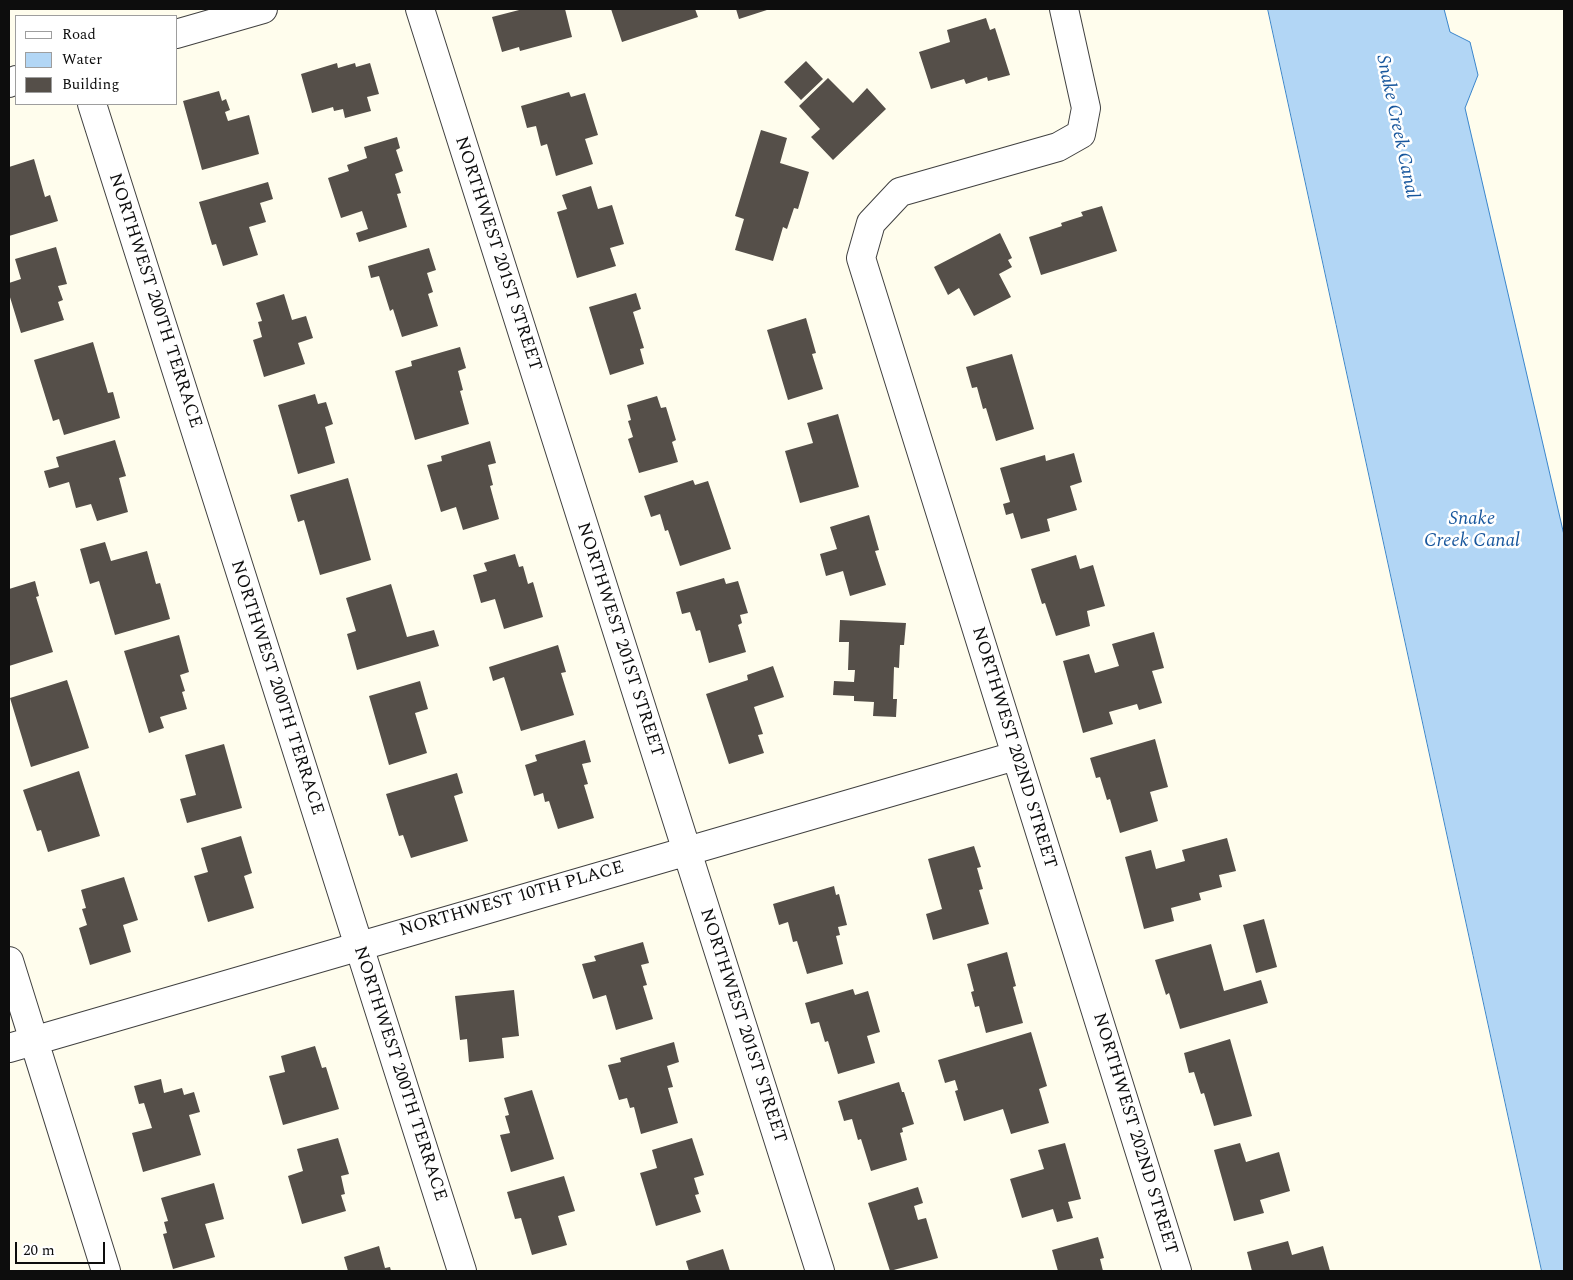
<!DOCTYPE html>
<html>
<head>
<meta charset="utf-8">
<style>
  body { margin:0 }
  #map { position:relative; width:1573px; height:1280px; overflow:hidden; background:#fffded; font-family:Spectral,serif }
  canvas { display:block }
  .frame { position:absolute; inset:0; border:10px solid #0d0d0d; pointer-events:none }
  .legend { position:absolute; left:15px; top:15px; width:162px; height:90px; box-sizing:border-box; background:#fff; border:1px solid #9e9e9e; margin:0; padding:6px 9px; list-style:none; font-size:15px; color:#0d0d0d }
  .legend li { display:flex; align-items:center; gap:10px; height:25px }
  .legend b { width:25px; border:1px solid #9e9e9e }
  .scale { position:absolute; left:15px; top:1242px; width:90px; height:22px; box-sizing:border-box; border:2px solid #0d0d0d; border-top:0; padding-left:6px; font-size:15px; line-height:18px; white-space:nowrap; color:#0d0d0d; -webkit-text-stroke:4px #fff; paint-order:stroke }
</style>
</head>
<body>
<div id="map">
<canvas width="1573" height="1280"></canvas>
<div class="frame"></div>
<ul class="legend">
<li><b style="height:6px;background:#fff"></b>Road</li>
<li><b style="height:14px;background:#b2d6f5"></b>Water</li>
<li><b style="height:14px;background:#554f49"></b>Building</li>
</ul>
<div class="scale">20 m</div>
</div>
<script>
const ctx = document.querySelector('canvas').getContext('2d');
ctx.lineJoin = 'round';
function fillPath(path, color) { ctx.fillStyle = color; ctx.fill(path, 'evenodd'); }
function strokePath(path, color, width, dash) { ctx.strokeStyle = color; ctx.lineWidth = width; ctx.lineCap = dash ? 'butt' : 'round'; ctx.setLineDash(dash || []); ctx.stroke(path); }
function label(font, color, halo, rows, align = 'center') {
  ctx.font = font + ' Spectral,serif'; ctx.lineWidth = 5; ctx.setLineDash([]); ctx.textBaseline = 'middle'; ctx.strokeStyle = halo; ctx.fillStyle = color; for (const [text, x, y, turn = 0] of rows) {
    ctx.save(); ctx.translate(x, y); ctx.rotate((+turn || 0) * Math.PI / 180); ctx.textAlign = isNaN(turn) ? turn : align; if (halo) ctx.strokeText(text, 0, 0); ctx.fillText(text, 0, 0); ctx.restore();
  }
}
const water = new Path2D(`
  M1268 9H1444L1450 32 1470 42 1478 75 1465 108 1564 535V1271H1542Z`);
fillPath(water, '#b2d6f5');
strokePath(water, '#3a85cb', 1);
fillPath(new Path2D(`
  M523 9H565L572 37 520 51 519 47 502 52 492 17Z
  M611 9H695L698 17 622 42Z
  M736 9H770L739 19Z
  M986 18 990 30 995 28 1010 75 988 81 987 77 966 84 964 79 931 89 919 52 950 42 947 30Z
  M806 61 823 79 801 100 784 82Z
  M337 63 338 68 355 63 356 67 370 63 379 94 367 97 371 111 345 118 343 109 334 111 333 107 312 113 301 74Z
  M828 78 853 103 867 88 886 109 833 160 811 137 820 129 799 106Z
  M219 91 222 101 226 99 230 110 225 112 228 121 249 115 259 154 202 170 183 101Z
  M569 92 571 97 585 93 598 135 585 139 593 164 556 176 547 144 541 146 536 126 527 128 521 106Z
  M761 130 787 138 780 163 809 172 798 209 794 208 787 229 783 227 773 261 735 250 744 219 735 216Z
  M397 137 400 148 396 150 403 171 395 174 401 193 397 194 407 227 359 242 356 233 368 229 362 211 341 218 328 178 349 171 347 165 367 158 364 147Z
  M34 159 45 197 50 195 58 221 9 236V167Z
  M268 182 273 199 260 203 266 222 249 227 258 255 223 266 216 244 212 245 199 202Z
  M591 186 598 209 612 205 624 244 610 248 616 266 577 278 557 212 567 209 562 195Z
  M1102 206 1117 251 1041 275 1029 237 1062 226 1061 223 1083 216 1081 212Z
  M1000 233 1012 258 1008 260 1012 267 999 274 1011 297 974 316 959 288 948 295 934 267Z
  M56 247 67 284 58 286 63 300 58 302 64 320 21 333 9 294V283L21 279 15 259Z
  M429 248 436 270 427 273 433 292 428 294 438 326 402 337 393 309 390 311 379 276 371 278 368 266Z
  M636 293 641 309 633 312 644 348 640 349 644 364 610 375 589 307Z
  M284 294 292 320 306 316 313 338 298 343 305 364 264 377 253 340 262 337 258 322 262 321 256 303Z
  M806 318 816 353 812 354 823 389 788 400 767 330Z
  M93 342 108 393 113 392 120 418 64 435 59 419 53 421 34 360Z
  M460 347 466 368 458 371 463 390 460 391 469 424 415 440 395 371 412 366 411 361Z
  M1012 354 1034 429 996 441 986 408 983 409 977 387 972 388 966 367Z
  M315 394 318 404 326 402 333 424 325 427 335 463 298 474 278 405Z
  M657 396 661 408 666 407 676 440 672 442 678 462 639 473 628 439 633 437 628 421 631 420 627 405Z
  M838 414 859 487 800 503 785 451 813 443 807 423Z
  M115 440 126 476 119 478 128 512 97 521 91 504 76 508 69 482 49 488 44 471 59 467 56 457Z
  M490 441 496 463 488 465 493 485 490 486 499 519 463 530 456 507 441 512 427 465 442 461 441 456Z
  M1074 453 1082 482 1070 486 1077 510 1047 519 1050 531 1021 539 1013 513 1006 515 1003 504 1010 502 1000 468 1045 455 1046 461Z
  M348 478 371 560 320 575 304 520 298 522 290 495Z
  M693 480 695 485 708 481 731 549 680 566 668 530 665 531 660 514 651 517 644 496Z
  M869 515 879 550 875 551 886 585 850 596 843 571 826 576 820 554 837 549 830 527Z
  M105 542 111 561 147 551 156 584 160 583 170 619 115 635 99 581 90 584 80 549Z
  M515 554 519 567 523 566 528 584 533 582 543 617 504 629 495 599 481 603 473 575 487 571 484 563Z
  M1076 555 1080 569 1093 565 1105 606 1087 611 1090 626 1056 636 1045 603 1042 604 1031 569Z
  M724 578 726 584 738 581 748 613 740 615 742 623 738 625 746 652 709 663 700 630 696 631 690 612 682 614 676 592Z
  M35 581 39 596 36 597 53 652 9 666V589Z
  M391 584 407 637 434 630 439 646 357 670 347 634 356 631 346 598Z
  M840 620 906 623 904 645H900L899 668 894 667 893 699H897L896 717 873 716 874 702 854 701V696L833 695 834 681 854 682 855 670H848L849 642H839Z
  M1154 632 1164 668 1152 671 1162 703 1139 710 1137 704 1109 712 1113 724 1083 733 1063 661 1089 654 1095 673 1119 666 1112 644Z
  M179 635 189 672 180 675 185 691 182 692 187 709 160 717 164 728 149 733 124 651Z
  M558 645 566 672 561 673 574 715 521 731 504 677 493 681 489 667Z
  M773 666 784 697 754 707 763 734 758 735 764 753 729 764 706 694 748 680 747 675Z
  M67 680 89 748 31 767 10 698Z
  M420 681 428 709 415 713 427 753 389 765 369 696Z
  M1155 739 1168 787 1150 792 1158 821 1120 833 1110 799 1107 800 1100 777 1096 778 1090 758Z
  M585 740 591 762 582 764 588 784 584 785 594 818 558 829 549 801 545 802 543 793 534 796 525 765 537 761 535 755Z
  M224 744 242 808 187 823 180 799 196 795 185 755Z
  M79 771 100 836 48 852 41 830 37 831 23 790Z
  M457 773 463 793 454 796 468 841 411 858 403 835 399 836 386 794Z
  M241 836 252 873 244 876 254 908 208 922 194 876 208 872 201 848Z
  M1227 838 1236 871 1219 875 1222 887 1199 893 1201 900 1171 908 1174 921 1144 929 1125 857 1151 850 1156 869 1185 861 1182 850Z
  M974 846 981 867 977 868 983 889 979 890 989 924 933 940 926 914 942 909 928 859Z
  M124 877 138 920 123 925 131 952 90 965 79 928 87 925 82 909 86 908 81 890Z
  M834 886 836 895 839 894 847 925 838 927 840 935 836 936 843 964 807 974 797 941 793 942 788 922 779 925 773 904Z
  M1264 919 1277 967 1256 973 1243 925Z
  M643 942 649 963 641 965 647 985 643 986 653 1019 616 1030 606 995 593 999 582 964 596 961 594 956Z
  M1211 944 1224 991 1261 980 1268 1003 1180 1029 1169 993 1166 995 1155 960Z
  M1007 952 1016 986 1013 987 1023 1023 986 1033 979 1006 975 1007 971 992 974 991 967 964Z
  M853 989 855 995 868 991 880 1032 867 1036 875 1063 838 1074 828 1041 825 1042 819 1022 811 1024 805 1003Z
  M514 990 519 1036 502 1038 504 1058 469 1062 467 1039 460 1040 455 996Z
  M1031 1032 1047 1086 1039 1089 1049 1123 1011 1134 1003 1109 964 1121 955 1091 958 1090 955 1080 945 1083 938 1060Z
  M1230 1039 1252 1116 1214 1126 1204 1093 1201 1094 1194 1072 1189 1073 1184 1053Z
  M674 1042 679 1062 667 1066 673 1087 668 1088 678 1123 641 1134 634 1107 630 1108 627 1098 619 1100 608 1065 621 1062 620 1058Z
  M315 1046 322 1068 326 1067 339 1109 283 1125 269 1076 285 1072 281 1056Z
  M161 1079 164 1093 182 1088 184 1095 194 1092 200 1112 189 1115 201 1155 143 1172 132 1133 152 1128 144 1103 139 1104 134 1086Z
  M899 1082 902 1092H904L914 1124 902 1128 903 1132 900 1133 907 1160 871 1171 861 1139 858 1140 852 1119 844 1121 838 1101Z
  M532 1090 554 1159 511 1172 500 1135 510 1133 505 1116 509 1115 504 1098Z
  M338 1138 349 1174 341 1176 345 1194 341 1195 346 1211 302 1224 288 1176 303 1171 297 1149Z
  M692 1138 704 1175 694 1178 699 1194 695 1195 701 1212 656 1226 640 1173 657 1168 652 1150Z
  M1065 1143 1081 1199 1068 1202 1073 1218 1057 1222 1053 1209 1022 1218 1010 1179 1044 1169 1038 1150Z
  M1240 1143 1246 1162 1279 1152 1290 1191 1260 1200 1264 1213 1234 1221 1214 1150Z
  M564 1176 575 1211 558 1216 567 1245 532 1255 521 1218 515 1219 507 1192Z
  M214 1183 224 1219 205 1224 215 1257 173 1269 163 1234 167 1233 164 1222 168 1221 161 1198Z
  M918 1187 923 1203 914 1206 918 1220 926 1218 938 1258 890 1271 868 1203Z
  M1098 1237 1104 1258 1100 1259 1103 1271H1058L1052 1250Z
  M1288 1241 1292 1255 1323 1246 1330 1271H1252L1247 1252Z
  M379 1246 385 1268 390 1267 391 1271H348L344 1257Z
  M723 1249 730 1271H689L686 1261Z`), '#554f49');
const minor = new Path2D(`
  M420 9 820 1271
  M1064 9 1086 108 1081 134 1058 147 900 192 871 223 861 258 1177 1271
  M176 34 263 9
  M9 83 16 80
  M92 104 462 1271
  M9 961 106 1271
  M9 1048 1015 756`);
strokePath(minor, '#404040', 30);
strokePath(minor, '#fff', 28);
label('18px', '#0d0d0d', '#fff', [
  ["NORTHWEST 201ST STREET",497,254,72],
  ["NORTHWEST 200TH TERRACE",154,301,72],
  ["NORTHWEST 201ST STREET",619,640,72],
  ["NORTHWEST 200TH TERRACE",276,688,72],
  ["NORTHWEST 202ND STREET",1013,748,73],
  ["NORTHWEST 10TH PLACE",512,900,-16],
  ["NORTHWEST 201ST STREET",742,1026,72],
  ["NORTHWEST 200TH TERRACE",399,1074,72],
  ["NORTHWEST 202ND STREET",1134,1134,73]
]);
label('italic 19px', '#18579d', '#fff', [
  ["Snake Creek Canal",1396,127,78],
  ["Snake",1472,520],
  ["Creek Canal",1472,542]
]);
</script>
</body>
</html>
